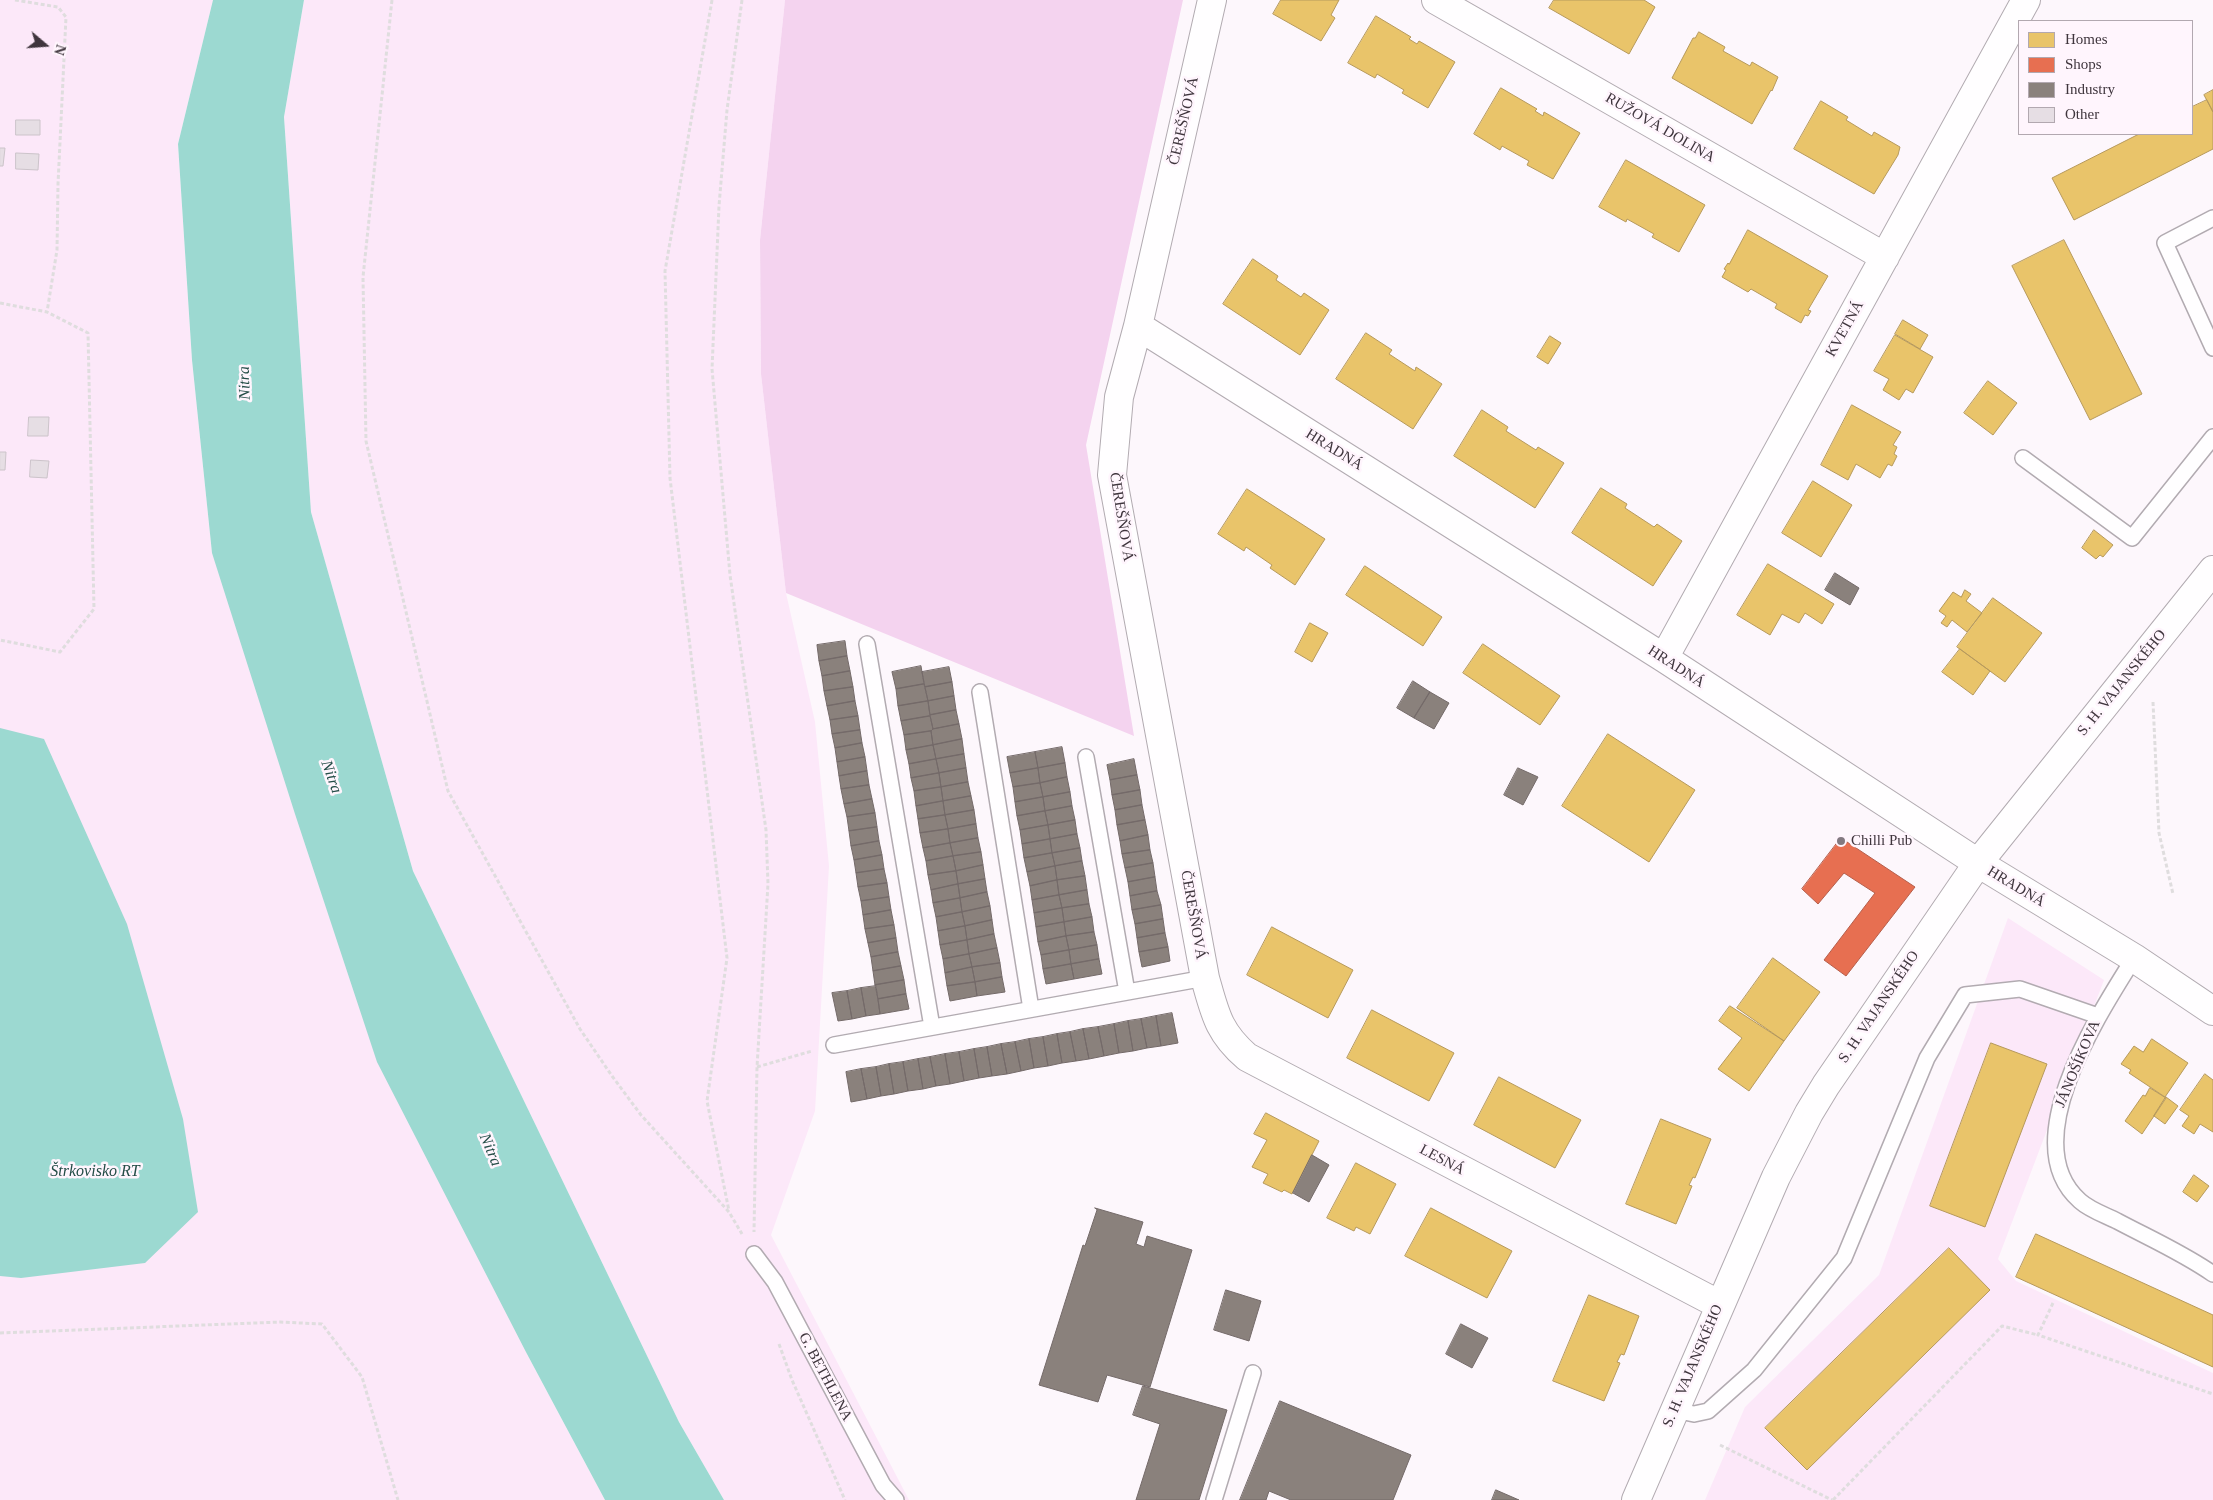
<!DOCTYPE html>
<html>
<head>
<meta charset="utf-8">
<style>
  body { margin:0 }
  #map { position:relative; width:2213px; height:1500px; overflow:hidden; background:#fdf7fc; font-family:Georgia,serif }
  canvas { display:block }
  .legend { position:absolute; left:2018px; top:20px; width:175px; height:115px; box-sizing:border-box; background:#fff5fd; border:1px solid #b2a8b0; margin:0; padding:6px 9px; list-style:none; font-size:15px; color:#3f353d }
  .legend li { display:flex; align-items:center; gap:10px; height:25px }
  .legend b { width:25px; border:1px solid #b2a8b0 }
  .north { position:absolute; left:20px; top:20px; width:50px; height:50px; -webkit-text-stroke:4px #fff5fd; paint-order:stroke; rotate:108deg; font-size:14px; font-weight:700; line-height:20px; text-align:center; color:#3f353d }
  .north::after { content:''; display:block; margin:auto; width:18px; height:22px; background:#3f353d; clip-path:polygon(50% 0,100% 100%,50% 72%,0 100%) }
</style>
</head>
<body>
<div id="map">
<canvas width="2213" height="1500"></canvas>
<ul class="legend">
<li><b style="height:14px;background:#e9c46a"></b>Homes</li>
<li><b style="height:14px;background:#e76f51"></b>Shops</li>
<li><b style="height:14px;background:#8a817c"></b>Industry</li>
<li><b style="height:14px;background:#e6dee4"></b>Other</li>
</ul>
<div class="north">N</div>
</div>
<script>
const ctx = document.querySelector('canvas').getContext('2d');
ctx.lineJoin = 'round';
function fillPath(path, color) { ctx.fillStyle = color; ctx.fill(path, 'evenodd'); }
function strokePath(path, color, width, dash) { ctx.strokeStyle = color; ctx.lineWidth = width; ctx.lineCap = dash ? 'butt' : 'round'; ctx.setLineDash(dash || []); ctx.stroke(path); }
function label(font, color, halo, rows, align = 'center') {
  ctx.font = font + ' Georgia,serif'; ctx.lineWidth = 5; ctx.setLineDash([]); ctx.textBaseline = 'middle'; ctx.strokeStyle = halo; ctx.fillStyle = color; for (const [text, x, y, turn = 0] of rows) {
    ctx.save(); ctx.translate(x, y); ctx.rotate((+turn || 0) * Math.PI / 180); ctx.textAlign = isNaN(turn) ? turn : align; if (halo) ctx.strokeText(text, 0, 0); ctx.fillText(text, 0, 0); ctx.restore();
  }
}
fillPath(new Path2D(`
  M0 0H213L178 144 192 360 212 553 527 1354 605 1500H0Z
  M304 0H785L760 240 761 374 786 593 815 722 829 866 815 1111 771 1235 909 1500H724L679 1422 413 871 311 512 284 117Z
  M2008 918 2104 980 1998 1259 2016 1281 2213 1373V1500H1705L1745 1407 1879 1275Z`), '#fce8f9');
fillPath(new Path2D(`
  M785 0H1183L1086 445 1134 736 786 593 761 374 760 240Z`), '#f4d3ef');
fillPath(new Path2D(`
  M213 0H304L284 117 311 512 413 871 679 1422 724 1500H605L527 1354 377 1062 295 814 212 553 192 360 178 144Z
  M0 728 44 739 127 924 183 1119 198 1212 145 1263 21 1278 0 1276Z`), '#9cd9d1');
const homes = new Path2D(`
  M1281 0H1339L1331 15 1335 18 1321 41 1273 14Z
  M1554 0H1644L1655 7 1629 54 1549 8Z
  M1376 16 1411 37 1409 39 1417 44 1419 41 1455 62 1428 108 1402 93 1404 90 1377 74 1375 78 1348 63Z
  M1699 32 1725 47 1723 51 1750 66 1752 62 1778 77 1772 91 1771 90 1752 124 1672 78 1693 38H1695Z
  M1501 88 1537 109 1535 111 1543 116 1544 112 1580 133 1553 179 1527 165 1529 161 1502 146 1500 150 1474 134Z
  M2213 90V112L2204 95Z
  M2207 100 2213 112V149L2074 220 2052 178 2139 134H2192V107Z
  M1821 101 1848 117 1846 120 1872 136 1874 132 1900 147 1898 155 1874 194 1794 149Z
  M1626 160 1705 205 1679 252 1652 237 1654 234 1627 219 1626 222 1599 207Z
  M1748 230 1828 276 1808 310 1811 311 1808 316 1805 315 1801 323 1775 308 1777 304 1751 289 1748 292 1722 277 1726 270 1724 269 1728 263 1729 264Z
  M2064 240 2142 394 2090 420 2012 266Z
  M1253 259 1278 276 1276 280 1301 297 1304 293 1329 310 1300 355 1223 304Z
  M1903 320 1928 335 1920 349 1895 334Z
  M1366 333 1392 350 1389 354 1415 371 1416 367 1442 384 1413 429 1336 379Z
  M1895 335 1933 357 1913 393 1906 389 1899 400 1883 390 1889 379 1874 371Z
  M1550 336 1561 343 1548 364 1537 357Z
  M1988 381 2017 403 1993 435 1964 413Z
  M1852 405 1901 432 1893 445 1897 447 1894 454 1897 456 1892 466 1888 464 1880 478 1856 464 1848 480 1821 465Z
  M1482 410 1508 427 1506 431 1536 450 1538 447 1564 463 1535 508 1454 456Z
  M1813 481 1852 505 1821 557 1782 533Z
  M1601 488 1627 504 1625 508 1654 527 1657 524 1682 541 1653 586 1572 533Z
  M1247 489 1325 539 1295 585 1270 568 1272 565 1246 547 1244 551 1218 534Z
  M2094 530 2113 545 2103 557 2100 555 2096 559 2082 548Z
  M1768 564 1834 604 1822 624 1805 613 1799 623 1782 614 1770 635 1737 615Z
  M1365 566 1442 617 1423 646 1346 595Z
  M1965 590 1971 594 1966 601 1982 613 1967 632 1952 620 1947 627 1941 623 1946 616 1939 611 1953 592 1961 597Z
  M1993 598 2042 633 2005 682 1957 647Z
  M1310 623 1328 633 1312 662 1295 652Z
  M1483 644 1560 696 1540 725 1463 673Z
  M1960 649 1990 671 1973 695 1942 672Z
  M1608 734 1695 790 1649 862 1562 806Z
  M1272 927 1353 970 1328 1018 1247 975Z
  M1773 958 1820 992 1784 1041 1737 1008Z
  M1730 1006 1784 1041 1749 1091 1718 1069 1742 1038 1719 1021Z
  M1372 1010 1454 1053 1429 1101 1347 1058Z
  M2152 1039 2188 1063 2165 1097 2129 1073 2131 1070 2121 1064 2134 1046 2143 1052Z
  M1991 1043 2047 1064 1985 1227 1930 1206Z
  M2205 1074 2213 1080V1132L2200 1124 2194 1134 2182 1126 2189 1116 2180 1110Z
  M1499 1077 1581 1120 1555 1168 1474 1125Z
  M2150 1088 2166 1098 2142 1134 2125 1121 2143 1095 2145 1096Z
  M2166 1097 2178 1106 2165 1124 2154 1116Z
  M1266 1113 1319 1141 1292 1194 1284 1190 1282 1192 1263 1183 1268 1174 1252 1167 1267 1140 1254 1134Z
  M1661 1119 1711 1139 1695 1178 1693 1177 1689 1185 1692 1186 1676 1224 1626 1204Z
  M1356 1163 1396 1184 1370 1234 1356 1227 1354 1231 1327 1218Z
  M2194 1175 2209 1186 2197 1202 2183 1192Z
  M1431 1208 1512 1251 1487 1298 1405 1256Z
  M2036 1234 2213 1315V1367L2016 1277Z
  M1949 1248 1990 1290 1807 1470 1765 1428Z
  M1589 1295 1639 1316 1624 1355 1621 1354 1617 1362 1620 1363 1604 1401 1553 1381Z`);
fillPath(homes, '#e9c46a');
strokePath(homes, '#b6995c', 1);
const shops = new Path2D(`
  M1841 838 1915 887 1846 976 1824 960 1875 893 1844 873 1818 904 1802 889Z`);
fillPath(shops, '#e76f51');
strokePath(shops, '#b55e4b', 1);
const industry = new Path2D(`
  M1835 573 1859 588 1850 605 1825 590Z
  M845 641 847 656 819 661 817 645Z
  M847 656 850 671 822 676 819 661Z
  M921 666 924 684 896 689 892 672Z
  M949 667 952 682 925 687 922 672Z
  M850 671 853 687 824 691 822 676Z
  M1413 681 1430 692 1414 718 1397 708Z
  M952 682 954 696 928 701 925 687Z
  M924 684 928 701 898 706 896 689Z
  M853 687 855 701 827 706 824 691Z
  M1430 692 1449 703 1434 729 1414 718Z
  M954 696 956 710 930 715 928 701Z
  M855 701 858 716 830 720 827 706Z
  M928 701 930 716 901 721 898 706Z
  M956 710 959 724 933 729 930 715Z
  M858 716 860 730 832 734 830 720Z
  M930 716 933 729 931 731 904 735 901 721Z
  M959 724 962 739 933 745 931 731 933 729Z
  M860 730 862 743 835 748 832 734Z
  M931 731 933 745 906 750 904 735Z
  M962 739 964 754 936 759 933 745Z
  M862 743 865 757 837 762 835 748Z
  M933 745 936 759 909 764 906 750Z
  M1062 747 1065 763 1038 768 1035 752Z
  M1035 752 1038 768 1010 773 1007 757Z
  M964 754 966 768 939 773 936 759Z
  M865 757 867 771 839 776 837 762Z
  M936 759 939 773 911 778 909 764Z
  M1134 759 1137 775 1110 780 1107 765Z
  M1065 763 1067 777 1040 783 1038 768Z
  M966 768 968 782 941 787 939 773Z
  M1038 768 1040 783 1013 787 1010 773Z
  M1518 768 1538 777 1523 805 1504 795Z
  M867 771 869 785 841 789 839 776Z
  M939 773 941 787 914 791 911 778Z
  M1137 775 1140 790 1112 795 1110 780Z
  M1067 777 1070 792 1043 797 1040 783Z
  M968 782 971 796 943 801 941 787Z
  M1040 783 1043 797 1015 802 1013 787Z
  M869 785 872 799 844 804 841 789Z
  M941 787 943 801 916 806 914 791Z
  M1140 790 1142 805 1115 810 1112 795Z
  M1070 792 1072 806 1045 811 1043 797Z
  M971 796 974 810 945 815 943 801Z
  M1043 797 1045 811 1017 816 1015 802Z
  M872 799 875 813 847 817 844 804Z
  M943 801 945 815 918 819 916 806Z
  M1142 805 1145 820 1117 825 1115 810Z
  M1072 806 1075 820 1048 825 1045 811Z
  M974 810 976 824 948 829 945 815Z
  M1045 811 1048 825 1020 830 1017 816Z
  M875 813 877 827 849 831 847 817Z
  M945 815 948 829 920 833 918 819Z
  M1075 820 1077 834 1050 839 1048 825Z
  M1145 820 1148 835 1120 841 1117 825Z
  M976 824 978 838 950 843 948 829Z
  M1048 825 1050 839 1022 844 1020 830Z
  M877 827 879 841 851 846 849 831Z
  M948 829 950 843 923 848 920 833Z
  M1077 834 1080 848 1052 853 1050 839Z
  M1148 835 1150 850 1122 854 1120 841Z
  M978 838 981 852 953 856 950 843Z
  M1050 839 1052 853 1024 858 1022 844Z
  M879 841 882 855 854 860 851 846Z
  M950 843 953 856 926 861 923 848Z
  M1080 848 1082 861 1055 866 1052 853Z
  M1150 850 1153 863 1125 868 1122 854Z
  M981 852 983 865 956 871 953 856Z
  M1052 853 1055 866 1027 872 1024 858Z
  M882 855 884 869 856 873 854 860Z
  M953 856 956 871 928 875 926 861Z
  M1082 861 1085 876 1057 880 1055 866Z
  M1153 863 1155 877 1128 882 1125 868Z
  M983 865 985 879 958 884 956 871Z
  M1055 866 1057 880 1030 886 1027 872Z
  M884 869 887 883 858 887 856 873Z
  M956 871 958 884 931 890 928 875Z
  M1085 876 1087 890 1059 895 1057 880Z
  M1155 877 1157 891 1130 896 1128 882Z
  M985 879 987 892 960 898 958 884Z
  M1057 880 1059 895 1032 900 1030 886Z
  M887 883 889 897 861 901 858 887Z
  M958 884 960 898 933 903 931 890Z
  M1087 890 1089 904 1062 908 1059 895Z
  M1157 891 1161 905 1132 910 1130 896Z
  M987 892 990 906 962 912 960 898Z
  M1059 895 1062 908 1034 913 1032 900Z
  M889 897 891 910 863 915 861 901Z
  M960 898 962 912 936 917 933 903Z
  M1089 904 1092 917 1064 922 1062 908Z
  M1161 905 1163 919 1135 924 1132 910Z
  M990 906 992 920 965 926 962 912Z
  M1062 908 1064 922 1036 927 1034 913Z
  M891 910 894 925 865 929 863 915Z
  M962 912 965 926 938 931 936 917Z
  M1092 917 1094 932 1066 936 1064 922Z
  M1163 919 1165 933 1137 938 1135 924Z
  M992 920 994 934 967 940 965 926Z
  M1064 922 1066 936 1038 942 1036 927Z
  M894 925 896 938 868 943 865 929Z
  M965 926 967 940 940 945 938 931Z
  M1094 932 1097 945 1069 950 1066 936Z
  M1165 933 1168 947 1139 952 1137 938Z
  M994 934 997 948 969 954 967 940Z
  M1066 936 1069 950 1041 955 1038 942Z
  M896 938 898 952 871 957 868 943Z
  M967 940 969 954 943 959 940 945Z
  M1097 945 1099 959 1071 964 1069 950Z
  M1168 947 1170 961 1142 967 1139 952Z
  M997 948 1000 963 972 967 969 954Z
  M1069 950 1071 964 1043 969 1041 955Z
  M898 952 901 966 873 971 871 957Z
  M969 954 972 967 945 973 943 959Z
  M1099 959 1102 974 1074 979 1071 964Z
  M1000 963 1002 977 975 982 972 967Z
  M1071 964 1074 979 1046 984 1043 969Z
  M901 966 904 980 875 985 873 971Z
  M972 967 975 982 947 986 945 973Z
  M1002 977 1005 992 977 996 975 982Z
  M904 980 906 994 878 999 875 985Z
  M975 982 977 996 950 1001 947 986Z
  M876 986 880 1014 866 1016 861 988Z
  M861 988 866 1016 852 1019 847 991Z
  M847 991 852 1019 838 1021 832 993Z
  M906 994 909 1009 880 1014 878 999Z
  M1172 1013 1178 1043 1161 1046 1156 1016Z
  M1156 1016 1161 1046 1147 1048 1141 1019Z
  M1141 1019 1147 1048 1133 1051 1128 1021Z
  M1128 1021 1133 1051 1119 1053 1114 1024Z
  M1114 1024 1119 1053 1104 1056 1098 1027Z
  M1098 1027 1104 1056 1089 1059 1083 1029Z
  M1083 1029 1089 1059 1076 1061 1070 1032Z
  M1070 1032 1076 1061 1062 1063 1057 1034Z
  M1057 1034 1062 1063 1048 1066 1043 1037Z
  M1043 1037 1048 1066 1034 1068 1029 1039Z
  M1029 1039 1034 1068 1021 1071 1015 1042Z
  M1015 1042 1021 1071 1007 1074 1001 1044Z
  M1001 1044 1007 1074 992 1076 987 1047Z
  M987 1047 992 1076 979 1078 974 1049Z
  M974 1049 979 1078 964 1081 959 1052Z
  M959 1052 964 1081 950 1084 945 1054Z
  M945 1054 950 1084 936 1086 930 1057Z
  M930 1057 936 1086 923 1089 918 1059Z
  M918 1059 923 1089 908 1091 903 1062Z
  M903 1062 908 1091 894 1094 889 1064Z
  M889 1064 894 1094 881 1096 876 1067Z
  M876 1067 881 1096 867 1099 861 1069Z
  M861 1069 867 1099 851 1102 846 1072Z
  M1312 1155 1329 1165 1309 1202 1293 1193Z
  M1095 1208 1143 1222 1136 1244 1144 1247 1147 1236 1192 1250 1150 1387 1107 1375 1098 1402 1039 1385 1083 1245 1085 1246 1097 1210Z
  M1226 1290 1261 1301 1249 1341 1214 1330Z
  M1461 1324 1488 1338 1472 1368 1446 1354Z
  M1143 1386 1227 1410 1199 1500H1136L1160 1424 1133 1415Z
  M1280 1401 1411 1455 1393 1500H1291L1269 1491 1266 1500H1240Z
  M1496 1490 1519 1500H1492Z`);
fillPath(industry, '#8a817c');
strokePath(industry, '#746a69', 1);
const building = new Path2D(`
  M16 120H40V135H16Z
  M0 148H5L3 166H0Z
  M16 153 39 154 38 170 16 169Z
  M29 417H49L48 436H28Z
  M0 452H6L5 470H0Z
  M31 460 49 461 47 478 30 477Z`);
fillPath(building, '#e6dee4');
strokePath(building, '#ccc4ca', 1);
const service = new Path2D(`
  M2213 218 2165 243 2213 348
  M2023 458 2132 538 2213 437
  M867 644 932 1027
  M980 692 1031 1009
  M1086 757 1127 992
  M2134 958C2099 1014 2014 1143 2080 1201 2090 1210 2105 1215 2117 1221 2149 1238 2183 1253 2213 1274
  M834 1045 1205 978
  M754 1254 775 1282 883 1485 896 1500
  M1674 1410 1694 1414 1708 1411 1754 1370 1844 1258 1927 1058 1965 995 2020 989 2098 1016
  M1214 1500 1253 1373`);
const minor = new Path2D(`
  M1212 0 1138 326 1119 397 1112 475 1205 978C1215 1013 1218 1032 1247 1057L1720 1305
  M1436 0 1885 257
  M1138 326 1664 658 1978 863 2134 958 2213 1011
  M1664 658 2026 0
  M1636 1500 1776 1177 1809 1113 1826 1085 1978 863 2213 570`);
strokePath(service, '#b2abb1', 18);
strokePath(minor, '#b2abb1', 30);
strokePath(new Path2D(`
  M15 0 58 7 66 17 58 184 57 250 47 312
  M392 0 363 277 366 441 448 791 580 1029 612 1076 641 1115 729 1212 742 1234
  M712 0 665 271 670 478 727 958 707 1101 729 1211
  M742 0 727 110 719 206 712 369 730 575 766 830 768 884 757 1067 754 1232
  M0 303 47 312 88 333 94 609 60 652 0 640
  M2153 702 2159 833 2173 894
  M757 1067 812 1051
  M2053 1303 2038 1335 2213 1394
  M0 1333 280 1322 322 1324 362 1377 398 1500
  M779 1344 792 1380 845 1500
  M1720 1445 1832 1500
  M1833 1500 2002 1326 2038 1335`), '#dfddde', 3, [4, 2.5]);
strokePath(service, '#fffeff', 15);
strokePath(minor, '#fffeff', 28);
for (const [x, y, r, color] of [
  [1841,841,5,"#827980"]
]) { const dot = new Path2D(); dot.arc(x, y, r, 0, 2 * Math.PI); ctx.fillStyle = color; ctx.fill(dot); strokePath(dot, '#fff5fd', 2); }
label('15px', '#3f353d', '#fff5fd', [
  ["ČEREŠŇOVÁ",1184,121,-77],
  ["RUŽOVÁ DOLINA",1660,128,30],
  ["KVETNÁ",1845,329,-61],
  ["HRADNÁ",1334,450,32],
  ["ČEREŠŇOVÁ",1121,517,81],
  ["HRADNÁ",1676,667,33],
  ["S. H. VAJANSKÉHO",2122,683,-51],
  ["HRADNÁ",2016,887,31],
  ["ČEREŠŇOVÁ",1193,915,80],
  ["S. H. VAJANSKÉHO",1879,1007,-56],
  ["JÁNOŠÍKOVA",2078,1064,-67],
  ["LESNÁ",1442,1160,28],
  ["S. H. VAJANSKÉHO",1693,1366,-67],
  ["G. BETHLENA",825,1377,62]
]);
label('15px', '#3f353d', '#fff5fd', [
  ["Chilli Pub",1851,841]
], 'left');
label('italic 16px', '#244d47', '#fff5fd', [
  ["Nitra",245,383,-92],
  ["Nitra",331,777,70],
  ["Nitra",490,1150,67],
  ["Štrkovisko RT",95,1172]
]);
</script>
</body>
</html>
